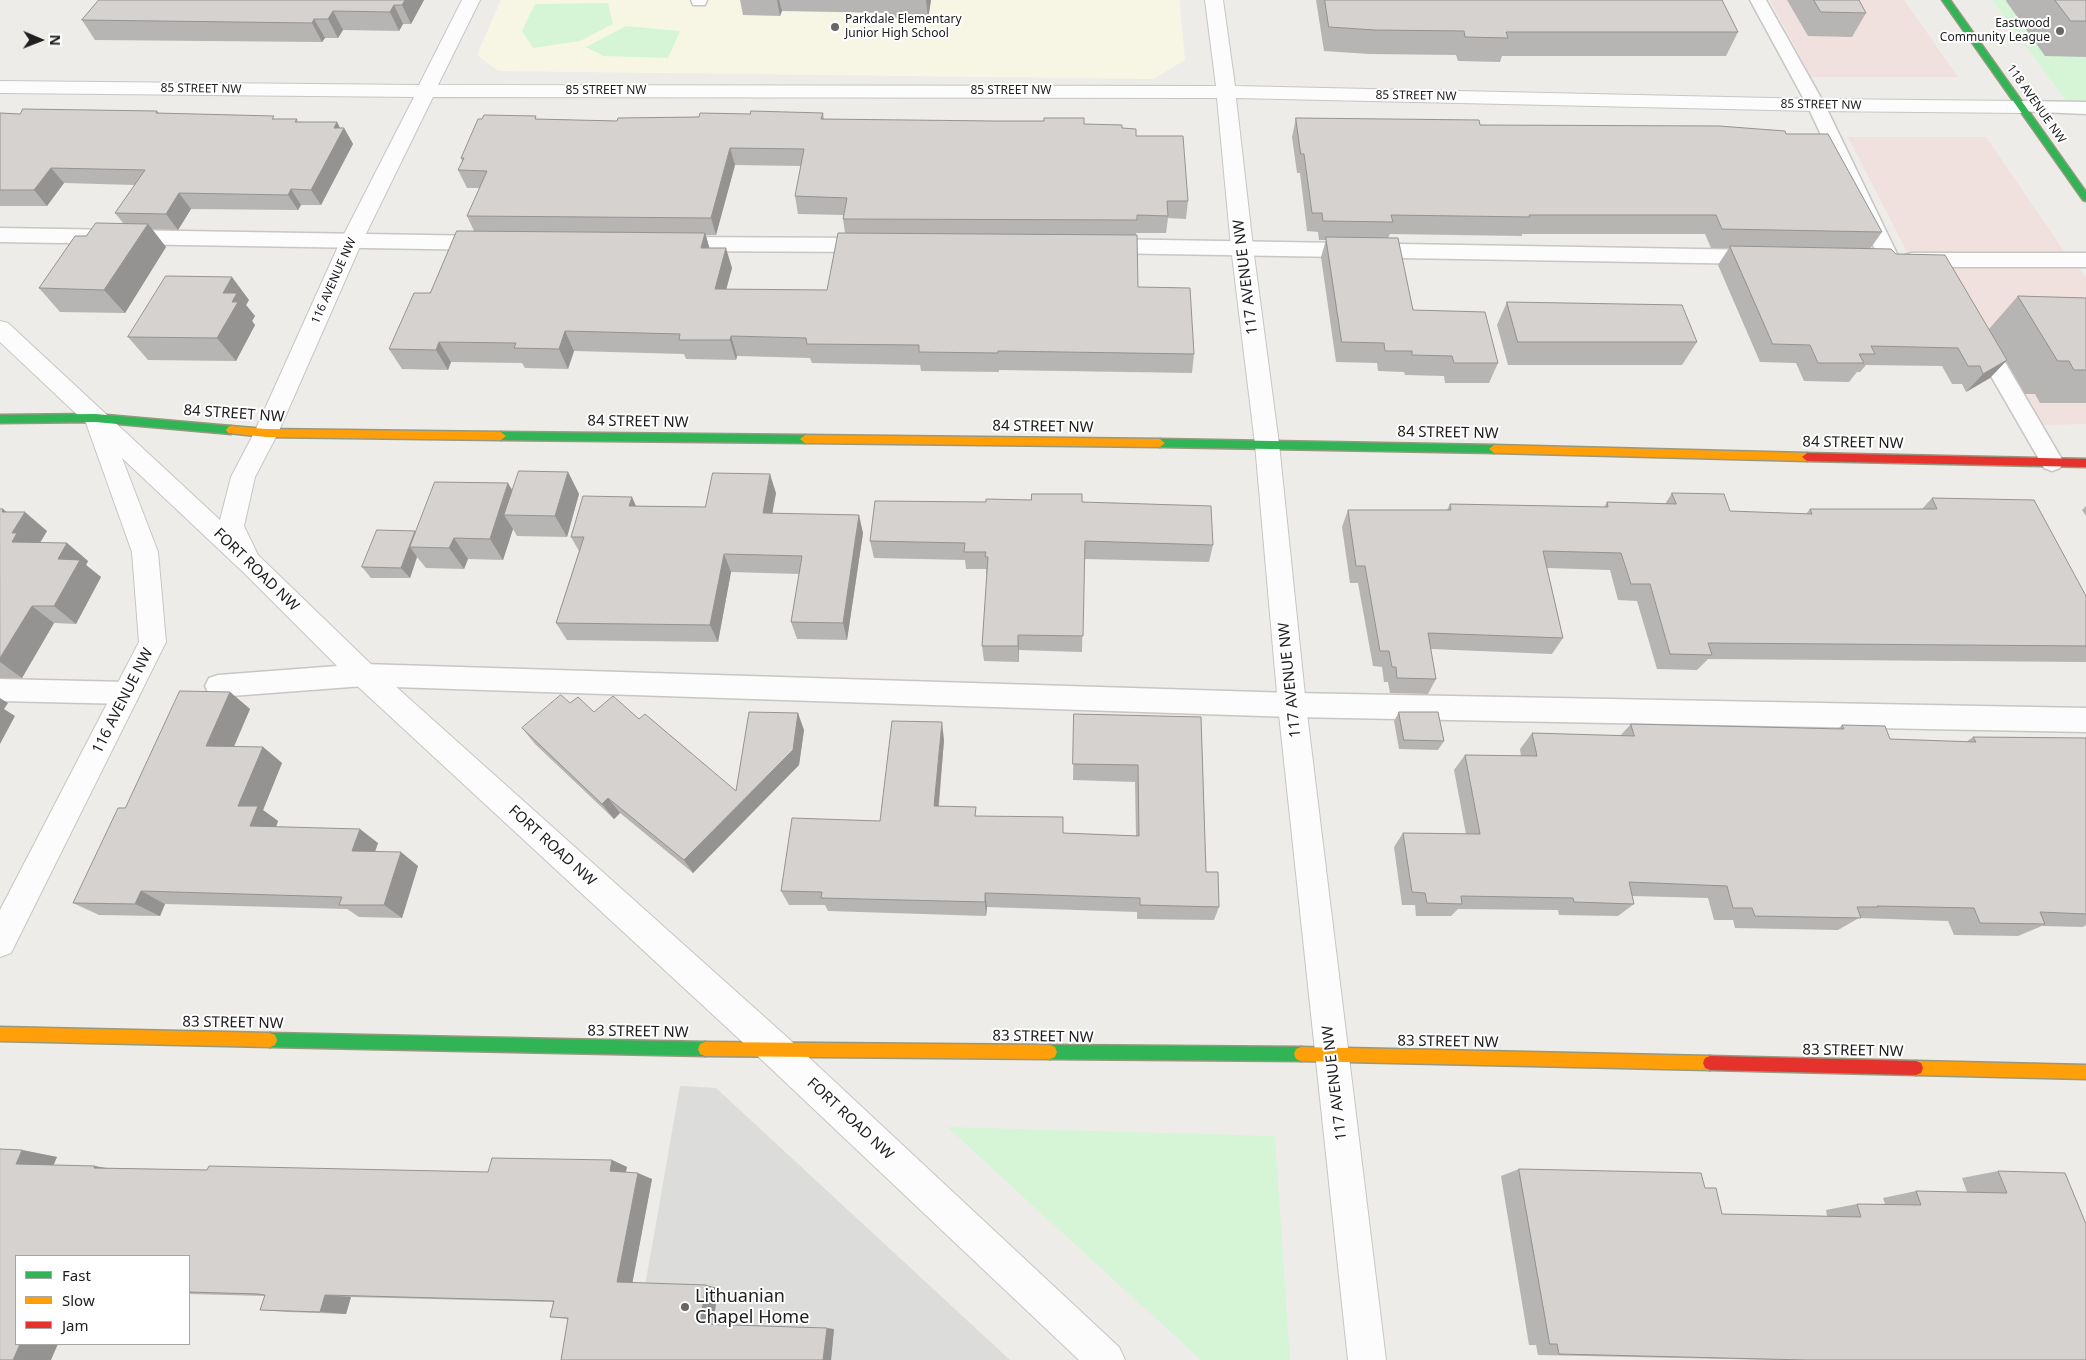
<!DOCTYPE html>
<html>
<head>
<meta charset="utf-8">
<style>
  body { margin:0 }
  #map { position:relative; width:2086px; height:1360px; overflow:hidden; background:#eeece9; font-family:"Noto Sans",sans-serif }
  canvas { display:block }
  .legend { position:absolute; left:15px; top:1255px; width:175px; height:90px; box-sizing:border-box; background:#fff; border:1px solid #a6a6a6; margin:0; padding:6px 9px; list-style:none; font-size:15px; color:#202020 }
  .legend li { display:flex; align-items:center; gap:10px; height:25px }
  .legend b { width:25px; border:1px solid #a6a6a6 }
  .north { position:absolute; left:15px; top:15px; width:50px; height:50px; -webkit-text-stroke:4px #fff; paint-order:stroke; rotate:91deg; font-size:14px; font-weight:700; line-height:20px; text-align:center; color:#202020 }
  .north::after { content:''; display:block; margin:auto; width:18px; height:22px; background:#202020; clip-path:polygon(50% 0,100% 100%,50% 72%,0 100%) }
</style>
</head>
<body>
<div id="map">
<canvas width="2086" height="1360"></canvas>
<ul class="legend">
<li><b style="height:6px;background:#30b455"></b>Fast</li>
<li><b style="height:6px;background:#ff9f0a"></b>Slow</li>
<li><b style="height:6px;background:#e5322d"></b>Jam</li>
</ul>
<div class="north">N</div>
</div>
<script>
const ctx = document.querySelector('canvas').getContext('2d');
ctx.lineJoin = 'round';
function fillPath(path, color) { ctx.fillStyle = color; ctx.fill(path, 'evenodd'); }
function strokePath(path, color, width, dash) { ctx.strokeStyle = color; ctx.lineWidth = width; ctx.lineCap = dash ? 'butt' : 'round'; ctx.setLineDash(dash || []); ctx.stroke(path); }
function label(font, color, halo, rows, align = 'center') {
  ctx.font = font + ' "Noto Sans",sans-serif'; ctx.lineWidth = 4; ctx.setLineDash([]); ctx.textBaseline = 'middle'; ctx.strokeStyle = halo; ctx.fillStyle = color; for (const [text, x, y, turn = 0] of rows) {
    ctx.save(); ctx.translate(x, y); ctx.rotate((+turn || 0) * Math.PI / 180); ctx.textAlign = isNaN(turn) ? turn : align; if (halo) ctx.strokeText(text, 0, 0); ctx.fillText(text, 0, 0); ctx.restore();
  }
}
fillPath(new Path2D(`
  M1770 0H1904L1958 77H1811Z
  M1848 137H1986L2066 254H1908Z
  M1950 267 2079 268 2086 278V424L2041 425Z`), '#f0e0de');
fillPath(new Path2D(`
  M501 0H1179L1185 60 1153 79 498 71 477 55Z`), '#f7f6e5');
fillPath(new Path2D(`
  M680 1086 716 1088 1010 1360H632Z`), '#dcdcda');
fillPath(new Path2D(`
  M1992 0H2086V102H2067Z
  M608 3 613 24 580 41 533 48 522 31 535 4Z
  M626 26 680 31 668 58 603 56 586 47Z
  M947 1127 1275 1136 1290 1360H1201Z`), '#d6f5d6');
const lane = new Path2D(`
  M691 0H707L705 5H693Z
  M1750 0H1766L1825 105 1900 260 1897 265 1890 267 1883 265 1880 260 1807 105Z
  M2022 101 2086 102V114L2016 111 2013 107 2016 103Z
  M0 228 488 236 495 238 498 243 495 248 488 250 0 242Z
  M672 237 873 238 880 240 883 245 880 250 873 252 672 251 665 249 662 244 665 239Z
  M1102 239 1758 250 1765 252 1768 257 1765 262 1758 264 1102 253 1095 251 1092 246 1095 241Z
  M1912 253H2086V267H1912L1905 265 1902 260 1905 255Z
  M1980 330 1988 333 2060 456 2064 462 2060 468 2052 471 2044 468 1969 338 1972 333Z
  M364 664 1292 693 2086 708V732L1292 717 364 686 218 697 209 694 205 686 209 678 218 675Z
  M0 679 127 682 136 685 140 693 136 701 127 704 0 701Z`);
const street = new Path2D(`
  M462 0H480L438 85 1216 86 1205 0H1223L1235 86 1816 99 2022 101 2029 103 2032 107 2029 111 2022 113 1816 111 1236 98 1253 247 1279 444 1306 705 1386 1360H1348L1278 705 1255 444 1231 247 1217 98 433 97 362 242 278 433 255 477 244 526 258 555 374 667 788 1038 1119 1347 1125 1360H1079L764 1062 354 683 244 573 122 458 158 552 166 642 11 953 0 957V910L139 642 132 552 86 423 0 342V321L8 323 220 520 231 477 254 433 340 242 414 97 0 93V81L419 85Z`);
const fast = new Path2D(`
  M1942 0H1950L2086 192V201L2083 200Z
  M95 414 231 426 236 430 231 434 95 422 0 423V415Z
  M501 432 805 435 810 439 805 443 501 440 496 436Z
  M1160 439 1494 445 1499 449 1494 453 1160 447 1155 443Z
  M270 1033 705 1042 710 1044 712 1049 710 1054 705 1056 270 1047 265 1045 263 1040 265 1035Z
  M1050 1045 1301 1047 1306 1049 1308 1054 1306 1059 1301 1061 1050 1059 1045 1057 1043 1052 1045 1047Z`);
const slow = new Path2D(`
  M231 426 266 429 501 432 506 436 501 440 266 437 228 433 226 430 228 427Z
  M805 435 1160 439 1165 443 1160 447 805 443 800 439Z
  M1494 445 1807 453 1812 457 1807 461 1494 453 1489 449Z
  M0 1027 270 1033 275 1035 277 1040 275 1045 270 1047 0 1041Z
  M705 1042 1050 1045 1055 1047 1057 1052 1055 1057 1050 1059 705 1056 700 1054 698 1049 700 1044Z
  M1301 1047 1710 1056 1715 1058 1717 1063 1715 1068 1710 1070 1301 1061 1296 1059 1294 1054 1296 1049Z
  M1916 1061 2086 1065V1079L1916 1075 1911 1073 1909 1068 1911 1063Z`);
const jam = new Path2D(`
  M1807 453 2086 459V467L1807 461 1802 457Z
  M1710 1056 1916 1061 1921 1063 1923 1068 1921 1073 1916 1075 1710 1070 1705 1068 1703 1063 1705 1058Z`);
strokePath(lane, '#c7c6c5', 3);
strokePath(street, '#c7c6c5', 2);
strokePath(fast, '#97997f', 3);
strokePath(slow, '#97997f', 3);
strokePath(jam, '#97997f', 3);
fillPath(lane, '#fcfcfc');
fillPath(street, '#fcfcfc');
fillPath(fast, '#30b455');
fillPath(slow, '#ff9f0a');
fillPath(jam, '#e5322d');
fillPath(new Path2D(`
  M99 0H424L411 24H403L399 31 343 30 338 38H325L322 42 95 40 82 20Z
  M740 0H931L928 19 890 18 889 13 782 11 780 16 743 15Z
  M1316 0H1722L1738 32 1726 56H1502L1500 62 1458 61 1456 55 1369 54 1324 51Z
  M1787 0H1859L1866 13 1852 37 1808 36Z
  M2006 0H2086V57L2045 56 2006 1Z
  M157 111 159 113 276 119H297L298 122H337L340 128H344L353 144 321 205H301L298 210 191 209 178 230 152 229 166 247 125 313 60 312 39 288 86 236 123 223 115 213 135 185 64 183 47 206H0V113L20 114Z
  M823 113 824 119 1084 124 1122 128 1136 136 1188 201 1186 219 1168 218 1166 233H1136V235L1138 287 1194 354 1192 373 999 370V372L921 371 920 365 812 363 810 358 737 356 736 360 686 359 684 354 574 351 568 369 525 368 522 363 451 362 448 370 402 369 389 349 474 231 467 216 480 188H467L458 170 462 161 461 158 482 119H538L617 121 750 114ZM735 165 801 166 795 196 798 214 843 215V219L845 233 827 290 726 289 732 268 709 248 706 235H716Z
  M1296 118 1480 125 1786 134 1882 232 1870 249 1896 254 1989 329 2018 296 2086 298V403H2040L2035 394H2025L2006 361 1990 378 1966 392 1962 384H1952L1942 366 1866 365 1860 372H1857L1849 382 1804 381 1796 363 1760 362 1718 265 1729 248H1711L1705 234H1522V236L1390 234 1388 238 1413 310 1498 363 1489 383H1445L1444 376 1405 375 1404 372 1378 371 1377 363 1336 362 1321 257 1326 240H1319L1318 232 1307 231 1300 173H1297L1292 137Z
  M249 300 246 305 255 316 252 321 255 325 236 361 148 360 128 337Z
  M1507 302 1697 342 1682 365H1508L1497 325Z
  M568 472 579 494 567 537 517 536 513 529 503 560 468 559 464 569 426 568 417 557 410 578H371L362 567 416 531 513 490Z
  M776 493 772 513 863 533 847 640 797 639 791 622 799 574 731 572 718 642 567 640 556 623 579 551 571 537 636 506 705 507Z
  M1672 493 1730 511 1806 514 1810 509H1922L1932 498 2086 596V662L1708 659 1697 670 1657 669 1637 601 1618 600 1610 570 1547 568 1563 638 1552 654 1431 649 1436 679 1428 694 1390 693 1388 682H1384L1382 667 1373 666 1358 583H1350L1342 527 1348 510H1447L1450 504 1604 507 1607 502 1665 504Z
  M1082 502 1213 545 1209 562 1084 559 1082 652 1019 650V662L984 661 982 646 987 574H986V569H966L965 560 874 558 870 541Z
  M2086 506V516L2082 510Z
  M0 509 47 531 40 543H67L88 561 86 565 101 577 76 624 54 623 22 678H0Z
  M230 692 250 709 234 747H263L282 763 263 810 278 821 276 827 378 843 375 851 418 866 402 918 359 917 347 909 165 904 160 916 99 915 73 903 125 808Z
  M570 703 594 712 639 719 736 791 804 730 799 765 693 873 620 813 614 819 535 744 522 728Z
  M1399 712 1444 741 1438 750 1399 749 1394 721Z
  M1074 714 1201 717 1206 872 1219 907 1214 920 1137 919V912L987 907 986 916 828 911 825 905H789L781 891 880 821 944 740 939 806 977 816 1063 833 1136 836 1135 782 1073 780Z
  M1631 724 1838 729 1842 725 1890 739 1966 742 1973 737 2086 738V925L2083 927 2042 926 2018 936 1954 935 1948 921 1859 918 1838 930 1735 928 1733 920H1714L1708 898 1632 896 1634 904 1618 916 1559 915 1558 910 1458 909 1451 916H1416L1415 905H1402L1394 847 1403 833 1466 834 1454 770 1465 755 1521 756 1520 749 1532 733 1620 736Z
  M22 1150 57 1157 53 1165 108 1168 207 1170 488 1172 612 1160 627 1167 626 1172 652 1179 632 1283 718 1288 713 1324 834 1329 831 1360H561L568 1319 550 1317 553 1302 351 1297 346 1314 288 1312 260 1310 265 1296 189 1294V1256Z
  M1519 1169 1705 1188 1722 1214 1827 1216 1826 1210 1857 1204H1885L1883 1198 1916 1191 1967 1192 1962 1178 1998 1171 2086 1360H1775L1538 1355 1536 1345H1529L1501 1176Z`), '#b7b5b3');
fillPath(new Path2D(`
  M405 0H424L411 24 402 5Z
  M777 0H779L782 11 780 16Z
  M926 0H931L928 19Z
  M394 5 403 24 399 31 390 12Z
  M333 11 343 30 338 38 328 19Z
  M314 19 325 38 322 42 312 23Z
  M337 122 342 132 344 128 353 144 321 205 311 190 334 128Z
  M730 148 735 165 716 235 711 218Z
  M51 168 64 183 47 206 34 190Z
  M291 189 301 205 298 210 288 195Z
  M179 193 191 209 178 230 166 214Z
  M148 224 166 247 125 313 104 290Z
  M705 233 711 253 701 248Z
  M726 248 732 268 721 309 715 289Z
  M232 277 249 300 246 305 255 316 252 321 255 325 236 361 217 338 223 293Z
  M565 331 574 351 568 369 559 349Z
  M731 336 737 356 736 360 730 340Z
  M439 342 451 362 448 370 436 350Z
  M2007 360 1990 378 1966 392 1983 374Z
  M568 472 579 494 567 537 555 516Z
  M770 474 776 493 769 532 763 513Z
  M508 483 521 505 504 515 513 529 503 560 490 539Z
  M632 497 640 515 629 506Z
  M3 509 19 522 25 512 47 531 36 549 12 542V533L2 512Z
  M859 515 863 533 847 640 843 623Z
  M415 531 410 547 417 557 410 578 401 568Z
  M454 538 468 559 464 569 449 548Z
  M67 543 88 561 86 565 101 577 76 624 54 606 58 559Z
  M724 554 731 572 718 642 710 625Z
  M32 606 54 623 22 678 0 662V658Z
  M1018 635 1019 650V662L1018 646Z
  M230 692 250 709 227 762 206 746Z
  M0 698 8 703 4 709 15 716 0 744Z
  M798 713 804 730 799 765 693 873 684 860Z
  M942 722 944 740 937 822 934 806Z
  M263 747 282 763 263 810 278 821 271 841 250 826 238 806Z
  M608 798 620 813 614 819 602 804Z
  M360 829 378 843 371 864 352 851Z
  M401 852 418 866 402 918 384 905Z
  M141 891 165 904 160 916 135 904Z
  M985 893 987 907 986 916 985 902Z
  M22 1150 57 1157 51 1171 16 1164Z
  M612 1160 627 1167 624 1178 610 1171Z
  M95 1166 127 1172 94 1168Z
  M638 1173 652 1179 632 1285 617 1282Z
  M706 1285 718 1288 713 1325 700 1324Z
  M325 1295 351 1297 346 1314 320 1312Z
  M827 1328 834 1329 831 1360H823Z
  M20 1344H58L51 1360H13Z`), '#959392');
const building = new Path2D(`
  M99 0H405L402 5H394L390 12 333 11 328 19H314L312 23 82 20Z
  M1325 0H1722L1738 32H1506L1508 38 1465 37 1464 31 1375 30 1329 27Z
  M1814 0H1859L1866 13 1821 12Z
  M2055 0H2086V21H2071Z
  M23 109 157 111 156 113 274 116 272 119H297L295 122H337L334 128H344L311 190 291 189 288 195 179 193 166 214 115 213 145 170 51 168 34 190H0V113L20 114Z
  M751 111 823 113 821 119 994 121H1044V118H1084V124L1122 125V128L1136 129V136H1183L1188 201H1167L1168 216 1137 215V220L843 219 847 198 795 196 804 149 730 148 711 218 467 216 487 171 458 170 464 158H461L478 119H482L484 115 536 116 535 119 617 121 618 118 699 117 700 113 750 114Z
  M1296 118 1479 120 1480 125 1719 126 1785 131 1786 134H1828L1882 232 1722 229 1716 215H1529L1530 217 1391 215 1393 222 1323 221 1322 213H1312L1304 154H1301Z
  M96 223 148 224 104 290 39 288 75 236H86Z
  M457 231 705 233 701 248H726L715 289 827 290 838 233 1137 235 1138 287 1190 288 1194 354 998 351V353L919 352V345L807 344 806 338 731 336 730 340H679L680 334 565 331 559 349 514 348 516 343 439 342 436 350 389 349 414 293H430Z
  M1326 237 1398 238 1413 310 1485 312 1498 363H1454L1452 356 1412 355V351H1385L1384 343 1342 342Z
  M1730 246 1891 249 1896 254 1945 255 2007 360 1983 374 1980 366H1968L1958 348 1871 346 1875 354H1859L1864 363H1818L1810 345 1773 344Z
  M166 276 232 277 223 293H237L232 302H238L217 338 128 337Z
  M2018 296 2086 298V370H2074L2069 361H2058Z
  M1507 302 1682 305 1697 342H1518Z
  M519 471 568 472 555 516 504 515Z
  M713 473 770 474 763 513 859 515 843 623 791 622 802 556 724 554 710 625 556 623 584 537H571L583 496 632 497 629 506 705 507Z
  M435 482 508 483 490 539 454 538 449 548 410 547Z
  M1672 493 1724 494 1730 511 1812 514 1810 509H1937L1932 498 2034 500 2086 596V646L1708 643 1712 655 1670 654 1650 584H1631L1621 553 1543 551 1563 638 1428 633 1436 679 1397 678 1396 667H1392L1389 651H1380L1365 566H1356L1348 510H1451L1450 504 1608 507 1607 502 1676 504Z
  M1032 494H1082V502L1211 506 1213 545 1085 541 1083 636 1018 635V646H982L988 557H985L986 552H964L965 543 870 541 875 501 986 502V499L1031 500Z
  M0 509H3L2 512H25L12 533H17L12 542 67 543 58 559 80 560 54 606H32L0 658Z
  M377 530 415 531 401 568 362 567Z
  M180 691 230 692 206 746 263 747 238 806H258L250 826 360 829 352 851 401 852 384 905H339L342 897 141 891 135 904 73 903 118 808H125Z
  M561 695 570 703 578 697 594 712 613 696 639 719 645 714 736 791 749 712 798 713 793 750 684 860 608 798 602 804 522 728Z
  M1399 712H1438L1444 741 1404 740Z
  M1074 714 1201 717 1206 872H1218L1219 907 1140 905V898L985 893V902L821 898 822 892 781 891 792 818 880 821 892 721 942 722 934 806 976 807 975 816 1063 817V833L1139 836 1138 765 1073 764Z
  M1631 724 1844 729 1842 725 1885 726 1890 739 1976 742 1973 737 2086 738V914L2040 912 2045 924 1980 923 1974 908 1877 906 1878 907H1857L1861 918 1755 916 1752 908H1733L1727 886 1629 882 1634 904 1574 902 1573 898 1461 896 1462 904 1427 903 1425 893 1412 892 1403 833 1480 834 1465 755 1537 756 1532 733 1634 736Z
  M0 1149 22 1150 16 1164 95 1166 94 1168 207 1170 209 1166 488 1172 492 1158 612 1160 610 1171 638 1173 617 1282 706 1285 700 1324 827 1328 823 1360H561L568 1318 550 1317 554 1301 325 1295 320 1312 260 1310 265 1295 258 1294 189 1292V1256H16V1344H20L13 1360H0Z
  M1519 1169 1701 1173 1705 1188H1716L1722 1214 1861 1217 1857 1204 1921 1205 1916 1191 2007 1193 1998 1171 2065 1173 2086 1224V1360H1807L1559 1354 1557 1344H1550Z`);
fillPath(building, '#d5d2d0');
strokePath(building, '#959392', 1);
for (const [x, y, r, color] of [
  [835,27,5,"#686766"],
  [2060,31,5,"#686766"],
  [685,1307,5,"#686766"]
]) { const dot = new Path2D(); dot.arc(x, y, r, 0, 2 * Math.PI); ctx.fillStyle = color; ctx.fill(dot); strokePath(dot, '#fff', 2); }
label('12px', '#202020', '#fff', [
  ["Parkdale Elementary",845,20],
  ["Junior High School",845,34],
  ["Eastwood",2050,24,"right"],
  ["Community League",2050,38,"right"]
], 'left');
label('12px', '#202020', '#fff', [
  ["85 STREET NW",201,89,1],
  ["85 STREET NW",606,91],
  ["85 STREET NW",1011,91],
  ["85 STREET NW",1416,96,1],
  ["118 AVENUE NW",2036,104,55],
  ["85 STREET NW",1821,105,1],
  ["116 AVENUE NW",334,281,-66]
]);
label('15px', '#202020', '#fff', [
  ["117 AVENUE NW",1246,277,-97],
  ["84 STREET NW",234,414,4],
  ["84 STREET NW",638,422,1],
  ["84 STREET NW",1043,427,1],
  ["84 STREET NW",1448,433,1],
  ["84 STREET NW",1853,443,1],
  ["FORT ROAD NW",256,570,44],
  ["117 AVENUE NW",1290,680,-96],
  ["116 AVENUE NW",123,701,-63],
  ["FORT ROAD NW",552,846,42],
  ["83 STREET NW",233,1023,1],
  ["83 STREET NW",638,1032,1],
  ["83 STREET NW",1043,1037,1],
  ["83 STREET NW",1448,1042,1],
  ["83 STREET NW",1853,1051,1],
  ["117 AVENUE NW",1335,1083,-97],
  ["FORT ROAD NW",850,1119,43]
]);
label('18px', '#202020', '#fff', [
  ["Lithuanian",695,1297],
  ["Chapel Home",695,1318]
], 'left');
</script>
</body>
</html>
